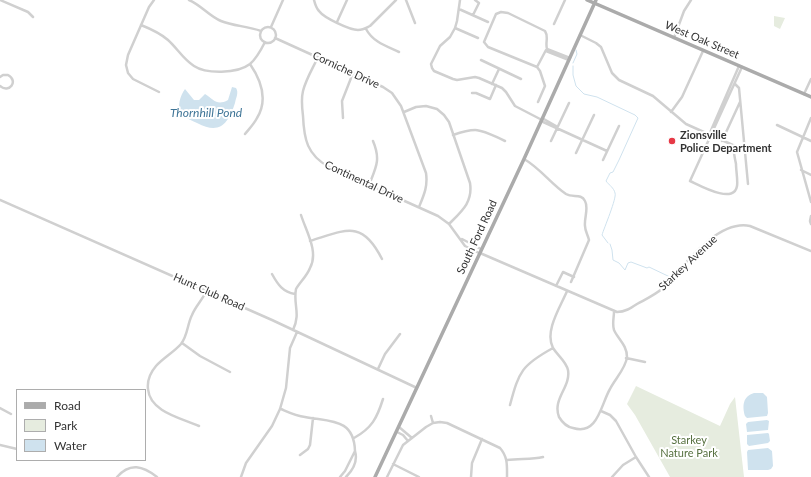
<!DOCTYPE html>
<html>
<head>
<meta charset="utf-8">
<style>
  body { margin:0 }
  #map { position:relative; width:811px; height:477px; overflow:hidden; background:#fff; font-family:Lato,sans-serif }
  canvas { display:block }
  .legend { position:absolute; left:16px; top:389px; width:130px; height:72px; box-sizing:border-box; background:#fff; border:1px solid #adadad; margin:0; padding:5px 7px; list-style:none; font-size:12px; color:#333 }
  .legend li { display:flex; align-items:center; gap:8px; height:20px }
  .legend b { width:20px; border:1px solid #adadad }
</style>
</head>
<body>
<div id="map">
<canvas width="811" height="477"></canvas>
<ul class="legend">
<li><b style="height:5px;background:#ababab"></b>Road</li>
<li><b style="height:11px;background:#e6ecdf"></b>Park</li>
<li><b style="height:11px;background:#cfe2ee"></b>Water</li>
</ul>
</div>
<script>
const ctx = document.querySelector('canvas').getContext('2d');
ctx.lineJoin = 'round';
function fillPath(path, color) { ctx.fillStyle = color; ctx.fill(path, 'evenodd'); }
function strokePath(path, color, width, dash) { ctx.strokeStyle = color; ctx.lineWidth = width; ctx.lineCap = dash ? 'butt' : 'round'; ctx.setLineDash(dash || []); ctx.stroke(path); }
function label(font, color, halo, rows, align = 'center') {
  ctx.font = font + ' Lato,sans-serif'; ctx.lineWidth = 4; ctx.setLineDash([]); ctx.textBaseline = 'middle'; ctx.strokeStyle = halo; ctx.fillStyle = color; for (const [text, x, y, turn = 0] of rows) {
    ctx.save(); ctx.translate(x, y); ctx.rotate((+turn || 0) * Math.PI / 180); ctx.textAlign = isNaN(turn) ? turn : align; if (halo) ctx.strokeText(text, 0, 0); ctx.fillText(text, 0, 0); ctx.restore();
  }
}
fillPath(new Path2D(`
  M774 16 785 18 780 29 774 26Z
  M636 386 720 426 730 404 735 397 744 477H670L635 415 627 404Z`), '#e6ecdf');
fillPath(new Path2D(`
  M232 87 236 88C239 93 236 97 235 103 228 124 220 135 197 123 192 121 186 118 181 114 177 106 180 96 185 89L194 100H199L205 94C214 100 217 106 228 100Z
  M754 393H763L767 397 768 413 767 416 747 418 745 416C742 406 743 396 754 393Z
  M767 420 769 421 768 430 747 432 746 424 748 422Z
  M768 433 769 434 770 441 768 443 749 446 747 444V435Z
  M768 448 772 451 773 466 771 469 768 470H748L747 452 748 450Z`), '#cfe2ee');
strokePath(new Path2D(`
  M573 63 577 54 576 50
  M573 66V75L576 86 584 94 597 97 635 115 638 118 619 160 613 172 610 173 606 181C609 185 614 188 615 193 617 198 604 228 602 235L608 243
  M610 244 612 250 613 260 619 263 625 270 628 263 631 262 647 268 649 267 670 277`), '#cfe2ee', 1);
strokePath(new Path2D(`
  M0 0 28 12 33 17
  M154 0 149 7 128 55 126 65 128 73 133 79 159 92
  M189 0C201 5 209 16 221 21 233 26 247 26 261 31
  M314 0C315 4 316 8 319 11 324 18 350 30 358 30 363 30 366 28 370 26L396 0
  M406 0 415 23
  M460 0 457 21 455 28 450 37 440 46 431 64 432 68 434 71 453 79 457 80 475 77 479 78 502 88 506 92 515 106 542 120
  M459 9 488 22
  M473 15 479 3 475 0
  M337 22 347 0
  M554 24 565 0
  M141 25C151 29 160 33 168 40 177 48 183 59 194 66 206 74 237 74 250 64 257 58 261 50 265 42
  M260 35a8 8 0 1 1 16 0a8 8 0 1 1-16 0Z
  M271 27 283 0
  M455 28 478 38
  M366 29C373 42 386 46 399 52
  M580 35 596 43 601 47 612 73 619 80 653 96 686 124 735 146 744 147
  M275 38 383 87 392 93 401 106 426 173C428 186 424 195 419 207
  M674 38 684 11 691 0
  M547 49 570 58
  M546 51 569 60
  M318 57C313 68 306 79 303 91 301 99 302 108 303 116 304 139 307 155 329 167L438 216 449 224 465 246 479 253
  M481 60 521 79
  M537 67 488 47 484 42 496 14 501 12 508 13 545 31C549 37 545 42 547 49
  M537 67 540 71 545 86 538 102
  M537 67 546 50
  M0 77 3 75H8C19 81 9 94 0 86
  M492 84 499 69
  M735 84 739 88 748 184
  M472 93H476L490 99 496 85
  M804 94 811 79
  M404 112 416 107 426 106 437 109 444 115 449 122 470 183C473 202 462 211 449 224
  M671 112 682 97 703 51
  M343 118 342 101 353 73
  M542 118 556 126
  M811 118 797 152 811 202
  M541 121 607 151
  M777 125 811 141
  M245 134C249 129 254 124 257 118 268 100 261 80 250 64
  M453 135C479 126 481 130 505 141
  M709 135 739 66
  M551 141 569 103
  M722 141 740 102
  M734 146C733 153 735 158 736 164 736 171 738 180 737 186 734 205 699 185 690 181L742 67
  M576 153 594 115
  M524 159C540 168 551 184 566 194 573 198 581 193 585 201 589 208 584 218 585 226 585 231 588 235 589 240L571 282
  M603 160 619 126
  M801 170 811 175
  M369 185C376 167 381 160 373 141
  M0 200 272 320 417 388
  M811 216 810 221 811 224
  M462 239 481 249
  M310 241C346 230 362 219 382 259
  M480 253 617 312C625 312 631 308 637 304 646 299 655 295 663 288 683 267 717 219 750 226L811 251
  M272 274C278 285 283 292 295 294
  M556 286 563 272 574 277
  M567 291C561 306 544 331 553 348 558 356 566 361 568 370 571 387 552 399 559 417 562 422 567 427 573 428 598 436 601 404 610 389 615 379 626 368 627 357 627 345 618 339 614 330 612 324 614 317 614 312
  M293 330C301 313 293 305 296 289 300 282 307 276 310 268 319 252 306 231 301 215
  M182 343 200 356 230 372
  M626 358 645 362
  M378 369 385 354 400 334
  M510 405C519 371 522 365 553 348
  M0 408 11 414
  M281 409C288 412 296 416 305 417 330 422 354 418 355 451
  M601 411 610 415 616 421 636 457 649 477
  M431 416 433 423
  M199 426C181 418 150 412 148 389 147 380 150 373 156 366 163 358 174 352 181 344 188 335 187 325 192 315 195 307 202 300 206 292
  M399 427 412 438
  M397 432 403 435 408 441
  M354 438C372 428 377 418 383 399
  M0 445 17 449
  M300 455 308 449 310 445 313 418
  M507 460C519 458 531 460 543 457
  M393 464 419 477
  M117 477C130 462 143 466 157 477
  M241 477 246 463 272 426 280 409 286 388 290 348 297 332
  M340 477 345 471 355 451C358 461 353 470 346 477
  M387 477 403 445 426 427 433 423 440 422 447 423 500 448C508 457 507 466 507 477
  M471 477 472 463 482 439
  M612 477 623 465 636 457`), '#d0d0d0', 2.5);
strokePath(new Path2D(`
  M587 0 811 97
  M375 477 524 159 596 0`), '#ababab', 3.5);
for (const [x, y, r, color] of [
  [672,141,4,"#e63946"]
]) { const dot = new Path2D(); dot.arc(x, y, r, 0, 2 * Math.PI); ctx.fillStyle = color; ctx.fill(dot); strokePath(dot, '#fff', 1.5); }
label('11px', '#333', '#fff', [
  ["West Oak Street",702,40,23],
  ["Corniche Drive",346,70,25],
  ["Continental Drive",364,182,25],
  ["South Ford Road",477,237,-65],
  ["Starkey Avenue",688,263,-43],
  ["Hunt Club Road",209,292,24]
]);
label('bold 11px', '#333', '#fff', [
  ["Zionsville",680,135],
  ["Police Department",680,148]
], 'left');
label('11px', '#56703f', '#fff', [
  ["Starkey",689,440],
  ["Nature Park",689,453]
]);
label('italic 12px', '#3f7597', '#fff', [
  ["Thornhill Pond",206,113]
]);
</script>
</body>
</html>
